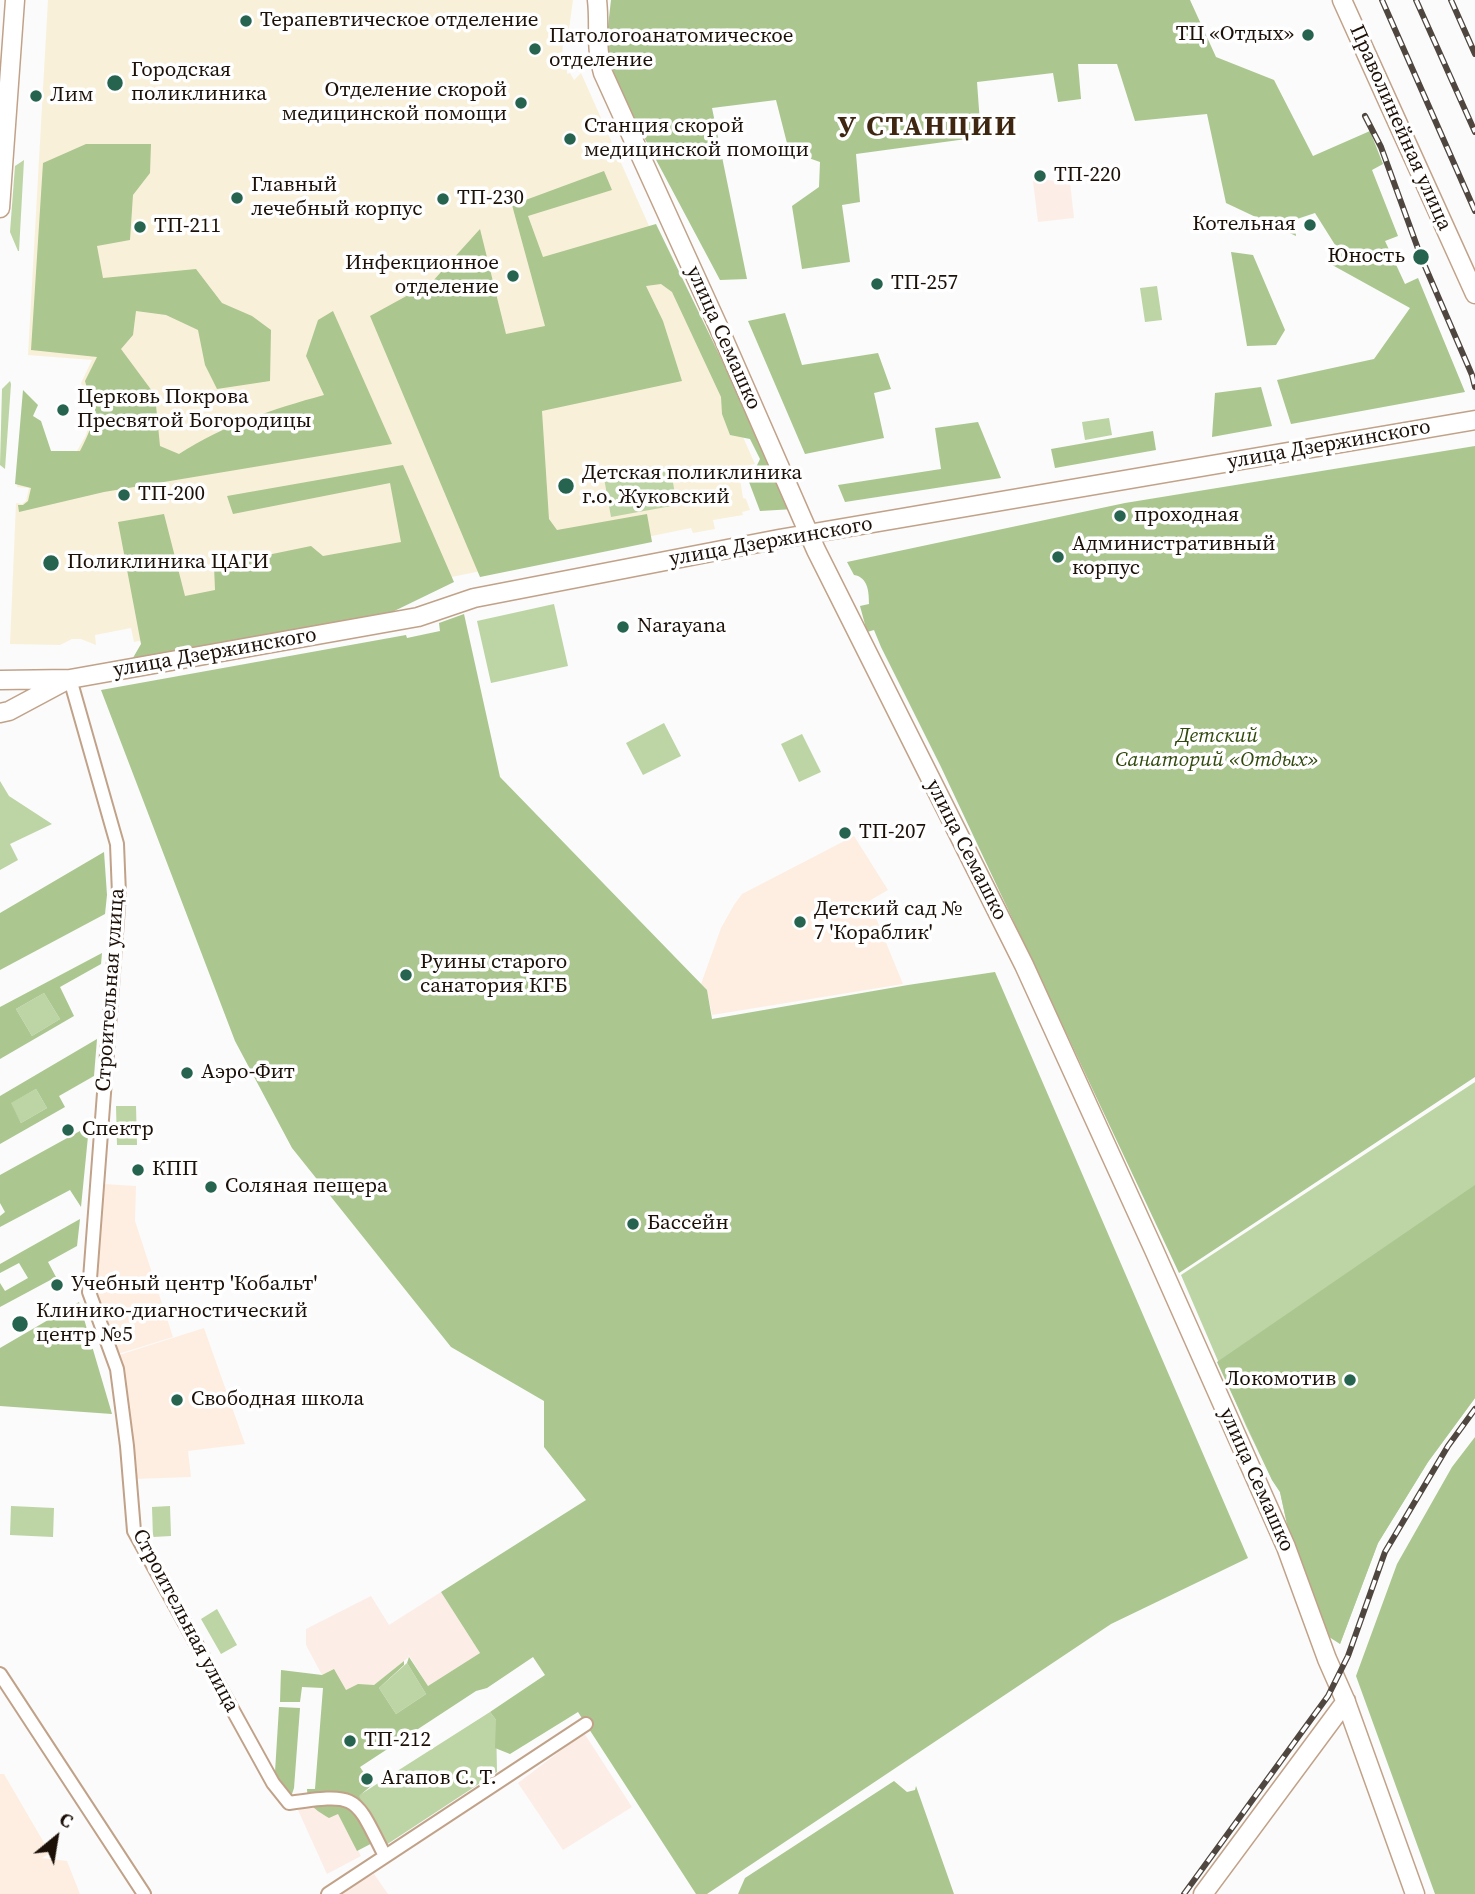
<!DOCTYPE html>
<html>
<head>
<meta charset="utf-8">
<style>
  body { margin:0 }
  #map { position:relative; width:1475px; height:1894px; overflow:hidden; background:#fafbfa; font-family:"Source Serif 4",serif }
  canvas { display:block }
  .north { position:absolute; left:21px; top:1803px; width:70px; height:70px; -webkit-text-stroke:5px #fff; paint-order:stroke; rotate:30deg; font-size:19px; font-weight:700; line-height:28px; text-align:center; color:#1c1108 }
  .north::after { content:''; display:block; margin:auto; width:24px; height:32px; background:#1c1108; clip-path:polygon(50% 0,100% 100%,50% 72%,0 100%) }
</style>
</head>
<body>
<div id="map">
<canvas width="1475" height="1894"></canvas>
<div class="north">С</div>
</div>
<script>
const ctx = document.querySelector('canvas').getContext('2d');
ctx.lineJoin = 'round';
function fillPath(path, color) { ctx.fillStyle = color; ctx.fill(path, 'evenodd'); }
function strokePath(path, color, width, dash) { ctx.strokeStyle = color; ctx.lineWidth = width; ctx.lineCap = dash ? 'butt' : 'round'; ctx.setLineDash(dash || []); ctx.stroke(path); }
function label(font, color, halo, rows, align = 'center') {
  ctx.font = font + ' "Source Serif 4",serif'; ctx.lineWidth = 7; ctx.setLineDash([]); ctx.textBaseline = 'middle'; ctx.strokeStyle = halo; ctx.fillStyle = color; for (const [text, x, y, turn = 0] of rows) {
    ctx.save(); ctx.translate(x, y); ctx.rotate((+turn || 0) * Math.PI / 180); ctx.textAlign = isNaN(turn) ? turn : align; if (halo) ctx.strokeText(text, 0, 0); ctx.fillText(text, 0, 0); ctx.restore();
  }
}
fillPath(new Path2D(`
  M854 836 888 890 869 901 903 984 712 1015 707 990 701 984 721 928 734 905 742 894Z
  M104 1184 136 1186 135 1221 173 1337 118 1354 95 1289Z
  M204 1328 245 1444 188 1451 191 1477 134 1479 119 1355Z
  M0 1774H4L50 1853 42 1858 67 1861 80 1894H0Z`), '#feeee2');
fillPath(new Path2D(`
  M1047 180 1070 182 1074 218 1038 222 1033 181Z
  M441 1592 480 1653 428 1686 408 1654 409 1657 374 1685 345 1691 322 1675 306 1645V1629L371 1596 389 1625Z
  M584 1733 632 1807 563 1850 518 1783Z
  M310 1805 338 1812 361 1856 327 1874 298 1810Z
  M374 1874 388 1894H341L339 1891Z`), '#fcede7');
fillPath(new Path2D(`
  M48 0H573L568 36 564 35 563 41 562 60 567 61V74L570 73 574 80 581 73 755 464 738 467 743 498 746 499 750 510 742 512 743 515 713 520 715 529 693 533 691 528 134 642 131 628 95 635 96 645 81 639H72L60 645 10 644 16 503 22 504 26 501 29 488 17 487 21 456 67 458 77 451 86 435 93 411V396L86 395 81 383 92 360 28 355Z`), '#f9f0da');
fillPath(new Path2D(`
  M24 160 19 251H18L10 232 15 166Z
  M1157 286 1162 320 1145 322 1140 288Z
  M10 381 11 384 5 469 0 465 2 389Z
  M1109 418 1112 435 1085 440 1082 422Z
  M670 466 677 505 611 517 604 478Z
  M554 604 568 666 491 683 477 621Z
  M664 723 681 756 643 775 626 743Z
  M802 734 821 772 799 782 781 744Z
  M0 781 9 796 52 824 10 844 18 860 0 870Z
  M44 993 60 1019 32 1036 16 1009Z
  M1475 1082V1398L1428 1462 1378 1543 1340 1644 1308 1578 1287 1524 1280 1492 1272 1480 1246 1426 1181 1275Z
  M36 1089 47 1108 21 1123 10 1103Z
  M116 1106H136L137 1145H117Z
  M11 1506 54 1508 53 1537 10 1535Z
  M170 1506 171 1536 153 1537 152 1507Z
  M217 1609 237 1645 221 1654 201 1619Z
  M407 1663 426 1694 396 1714 379 1688Z
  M490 1712 496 1720 497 1772 386 1845 358 1796Z`), '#bdd4a5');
fillPath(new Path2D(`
  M611 0H1190L1216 57 1274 80 1313 156 1370 131 1383 164 1372 170 1398 236 1385 241 1405 284 1418 278 1465 392 1291 424 1277 380 1374 359 1410 308 1325 261 1337 248 1315 213 1294 220 1296 236 1226 203 1207 114 1135 121 1117 64H1078L1081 99 1058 102 1053 73 977 82 981 137 856 154 860 202 842 205 850 262 802 269 792 206 819 187 820 162 789 151 776 100 712 108 747 279 720 280 604 62Z
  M86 144H151L150 173 133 195 130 240 97 246 103 278 196 269 222 303 252 316 271 330 270 381 217 389 205 365 198 330 166 315 136 311 133 335 121 349 155 395 160 446 179 454C224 425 273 409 324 395L306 356 318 320 333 311 392 444 104 492 19 512 18 505H23L28 501 31 488 15 484 23 390 38 405 33 416 41 421 51 451H80C90 432 96 417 96 395L88 392 85 381 97 357 31 350 43 163Z
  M604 171 612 190 528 216 543 257 656 224 794 509 760 511 749 482 760 459 750 439 730 435 722 414 721 397 672 292 661 284 646 286 663 321 682 381 542 411 549 519 557 530 647 514 652 542 480 577 370 316 432 282 480 229 506 334 545 326 512 205Z
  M1231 252 1253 255 1285 330 1276 345 1247 346Z
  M785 313 802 365 878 353 891 389 874 393 884 438 805 454 748 321Z
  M1261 387 1272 426 1212 437 1215 393Z
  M978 422 1001 478 845 502 838 485 941 469 935 428Z
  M1153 431 1156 450 1055 468 1051 449Z
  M1475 446V1077L1179 1273 941 767 881 647 874 630 867 632 860 606 869 604C869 592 868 577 854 575L847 562 1125 503Z
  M403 465 454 582 386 615 130 663 141 644 118 522 164 514 185 596 215 590 214 566 311 546 323 556 401 542 390 483 233 514 227 496Z
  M464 614 500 777 707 990 712 1019 908 985 995 972 1248 1558 1111 1624 707 1894H696L578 1712 510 1754 495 1748 496 1720 490 1712 545 1675 533 1657 487 1688 476 1691 360 1767 372 1785 359 1796 382 1838 357 1851 338 1814 329 1818C315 1809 308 1807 307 1789H315L323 1688 302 1687 300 1702H280L281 1670 322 1675 334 1669 346 1690 358 1684 374 1685 404 1661V1665L379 1688 396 1714 426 1694 407 1663 409 1657 428 1686 480 1653 441 1592 586 1500 544 1447V1401L451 1347 292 1148 235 1041 101 690 406 635 407 638 440 631 439 623Z
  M104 852 107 895 105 914 0 970V913Z
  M102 953 101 964 60 987 74 1016 0 1059V1007ZM44 993 60 1019 32 1036 16 1009Z
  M97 1039 94 1076 59 1096 65 1107 0 1144V1096ZM36 1089 47 1108 21 1123 11 1103Z
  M89 1126 81 1207 70 1190 0 1227V1216L5 1212 0 1203V1175Z
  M1475 1185V1398L1428 1462 1378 1543 1340 1644 1326 1635 1287 1524 1280 1492 1272 1480 1217 1362Z
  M80 1219 77 1246 48 1262 56 1277 0 1307V1283L5 1291 28 1278 19 1263 0 1273V1264Z
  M79 1302 112 1414 0 1406V1348Z
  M1475 1437V1894H1435L1356 1676 1397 1564 1452 1467Z
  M279 1707 300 1708 294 1788 289 1803 268 1775 275 1772Z
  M894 1781 907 1792 915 1790 916 1786 954 1894H738L745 1878Z`), '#abc68f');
const street = new Path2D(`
  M70 679 117 844 119 894 89 1292 117 1369 127 1446 134 1531 273 1783 289 1803C359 1793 354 1795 385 1856
  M0 1674 144 1894
  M328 1894 586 1724`);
const secondary = new Path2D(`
  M597 0C600 25 595 48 603 73L718 326 816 550 1024 965 1154 1250 1286 1547 1327 1659 1346 1702 1415 1894
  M1342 0 1475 294
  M0 208 15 0
  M0 680 70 679 418 617 474 598 779 539 1475 420
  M0 713 9 711 67 680
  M1203 1894 1346 1701`);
strokePath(street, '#c1a289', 16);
strokePath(secondary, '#c1a289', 21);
strokePath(street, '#fff', 12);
strokePath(secondary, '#fff', 18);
const rail = new Path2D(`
  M1382 0 1475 211
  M1416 0 1475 132
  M1451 0 1475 54
  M1365 116 1381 147 1421 257 1472 375 1475 387
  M1184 1894 1328 1696 1348 1656 1385 1552 1448 1446 1475 1409`);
strokePath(rail, '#4e463f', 6);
strokePath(rail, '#fff', 3.5, [10]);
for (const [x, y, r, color] of [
  [246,21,7,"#27644f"],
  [1308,35,7,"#27644f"],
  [535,49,7,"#27644f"],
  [115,83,9,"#27644f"],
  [36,96,7,"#27644f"],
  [521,103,7,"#27644f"],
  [570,139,7,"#27644f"],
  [1040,176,7,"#27644f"],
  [237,198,7,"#27644f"],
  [443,199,7,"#27644f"],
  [1310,225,7,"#27644f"],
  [140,227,7,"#27644f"],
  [1421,257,9,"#27644f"],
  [513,276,7,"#27644f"],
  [877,284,7,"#27644f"],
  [63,410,7,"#27644f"],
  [566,486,9,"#27644f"],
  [124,495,7,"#27644f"],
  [1120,516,7,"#27644f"],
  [1058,557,7,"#27644f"],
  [51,563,9,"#27644f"],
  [623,627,7,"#27644f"],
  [845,833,7,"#27644f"],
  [800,922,7,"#27644f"],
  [406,975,7,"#27644f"],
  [187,1073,7,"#27644f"],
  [68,1130,7,"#27644f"],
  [138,1170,7,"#27644f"],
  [211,1187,7,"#27644f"],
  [633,1224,7,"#27644f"],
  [57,1285,7,"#27644f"],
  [20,1324,9,"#27644f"],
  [1350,1380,7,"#27644f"],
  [177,1400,7,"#27644f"],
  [350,1741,7,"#27644f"],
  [367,1779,7,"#27644f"]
]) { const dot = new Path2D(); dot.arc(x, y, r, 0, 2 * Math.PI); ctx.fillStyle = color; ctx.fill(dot); strokePath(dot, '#fff', 2.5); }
label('21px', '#1c1108', '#fff', [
  ["Терапевтическое отделение",260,21],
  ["ТЦ «Отдых»",1294,35,"right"],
  ["Патологоанатомическое",549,37],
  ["отделение",549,61],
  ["Городская",131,71],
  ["поликлиника",131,95],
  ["Отделение скорой",507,91,"right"],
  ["медицинской помощи",507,115,"right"],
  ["Лим",50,96],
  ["Станция скорой",584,127],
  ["медицинской помощи",584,151],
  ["ТП-220",1054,176],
  ["Главный",251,186],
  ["лечебный корпус",251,210],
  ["ТП-230",457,199],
  ["Котельная",1296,225,"right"],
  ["ТП-211",154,227],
  ["Юность",1405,257,"right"],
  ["Инфекционное",499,264,"right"],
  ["отделение",499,288,"right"],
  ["ТП-257",891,284],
  ["Церковь Покрова",77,398],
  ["Пресвятой Богородицы",77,422],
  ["Детская поликлиника",582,474],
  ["г.о. Жуковский",582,498],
  ["ТП-200",138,495],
  ["проходная",1134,516],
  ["Административный",1072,545],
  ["корпус",1072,569],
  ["Поликлиника ЦАГИ",67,563],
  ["Narayana",637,627],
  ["ТП-207",859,833],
  ["Детский сад №",814,910],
  ["7 'Кораблик'",814,934],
  ["Руины старого",420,963],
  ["санатория КГБ",420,987],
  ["Аэро-Фит",201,1073],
  ["Спектр",82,1130],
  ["КПП",152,1170],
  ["Соляная пещера",225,1187],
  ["Бассейн",647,1224],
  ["Учебный центр 'Кобальт'",71,1285],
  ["Клинико-диагностический",36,1312],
  ["центр №5",36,1336],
  ["Локомотив",1336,1380,"right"],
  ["Свободная школа",191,1400],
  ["ТП-212",364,1741],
  ["Агапов С. Т.",381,1779]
], 'left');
label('21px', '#1c1108', '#fff', [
  ["Праволинейная улица",1400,128,66],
  ["улица Семашко",723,338,66],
  ["улица Дзержинского",1329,445,-10],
  ["улица Дзержинского",771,542,-10],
  ["улица Дзержинского",215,653,-10],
  ["улица Семашко",966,850,63],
  ["Строительная улица",111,990,-86],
  ["улица Семашко",1256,1480,66],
  ["Строительная улица",185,1621,62]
]);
label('italic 21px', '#31490c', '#fff', [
  ["Детский",1217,737],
  ["Санаторий «Отдых»",1217,761]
]);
ctx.letterSpacing = '2px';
label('bold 28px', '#3f2611', '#fff', [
  ["У СТАНЦИИ",928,128]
]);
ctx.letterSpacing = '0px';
</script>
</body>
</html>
